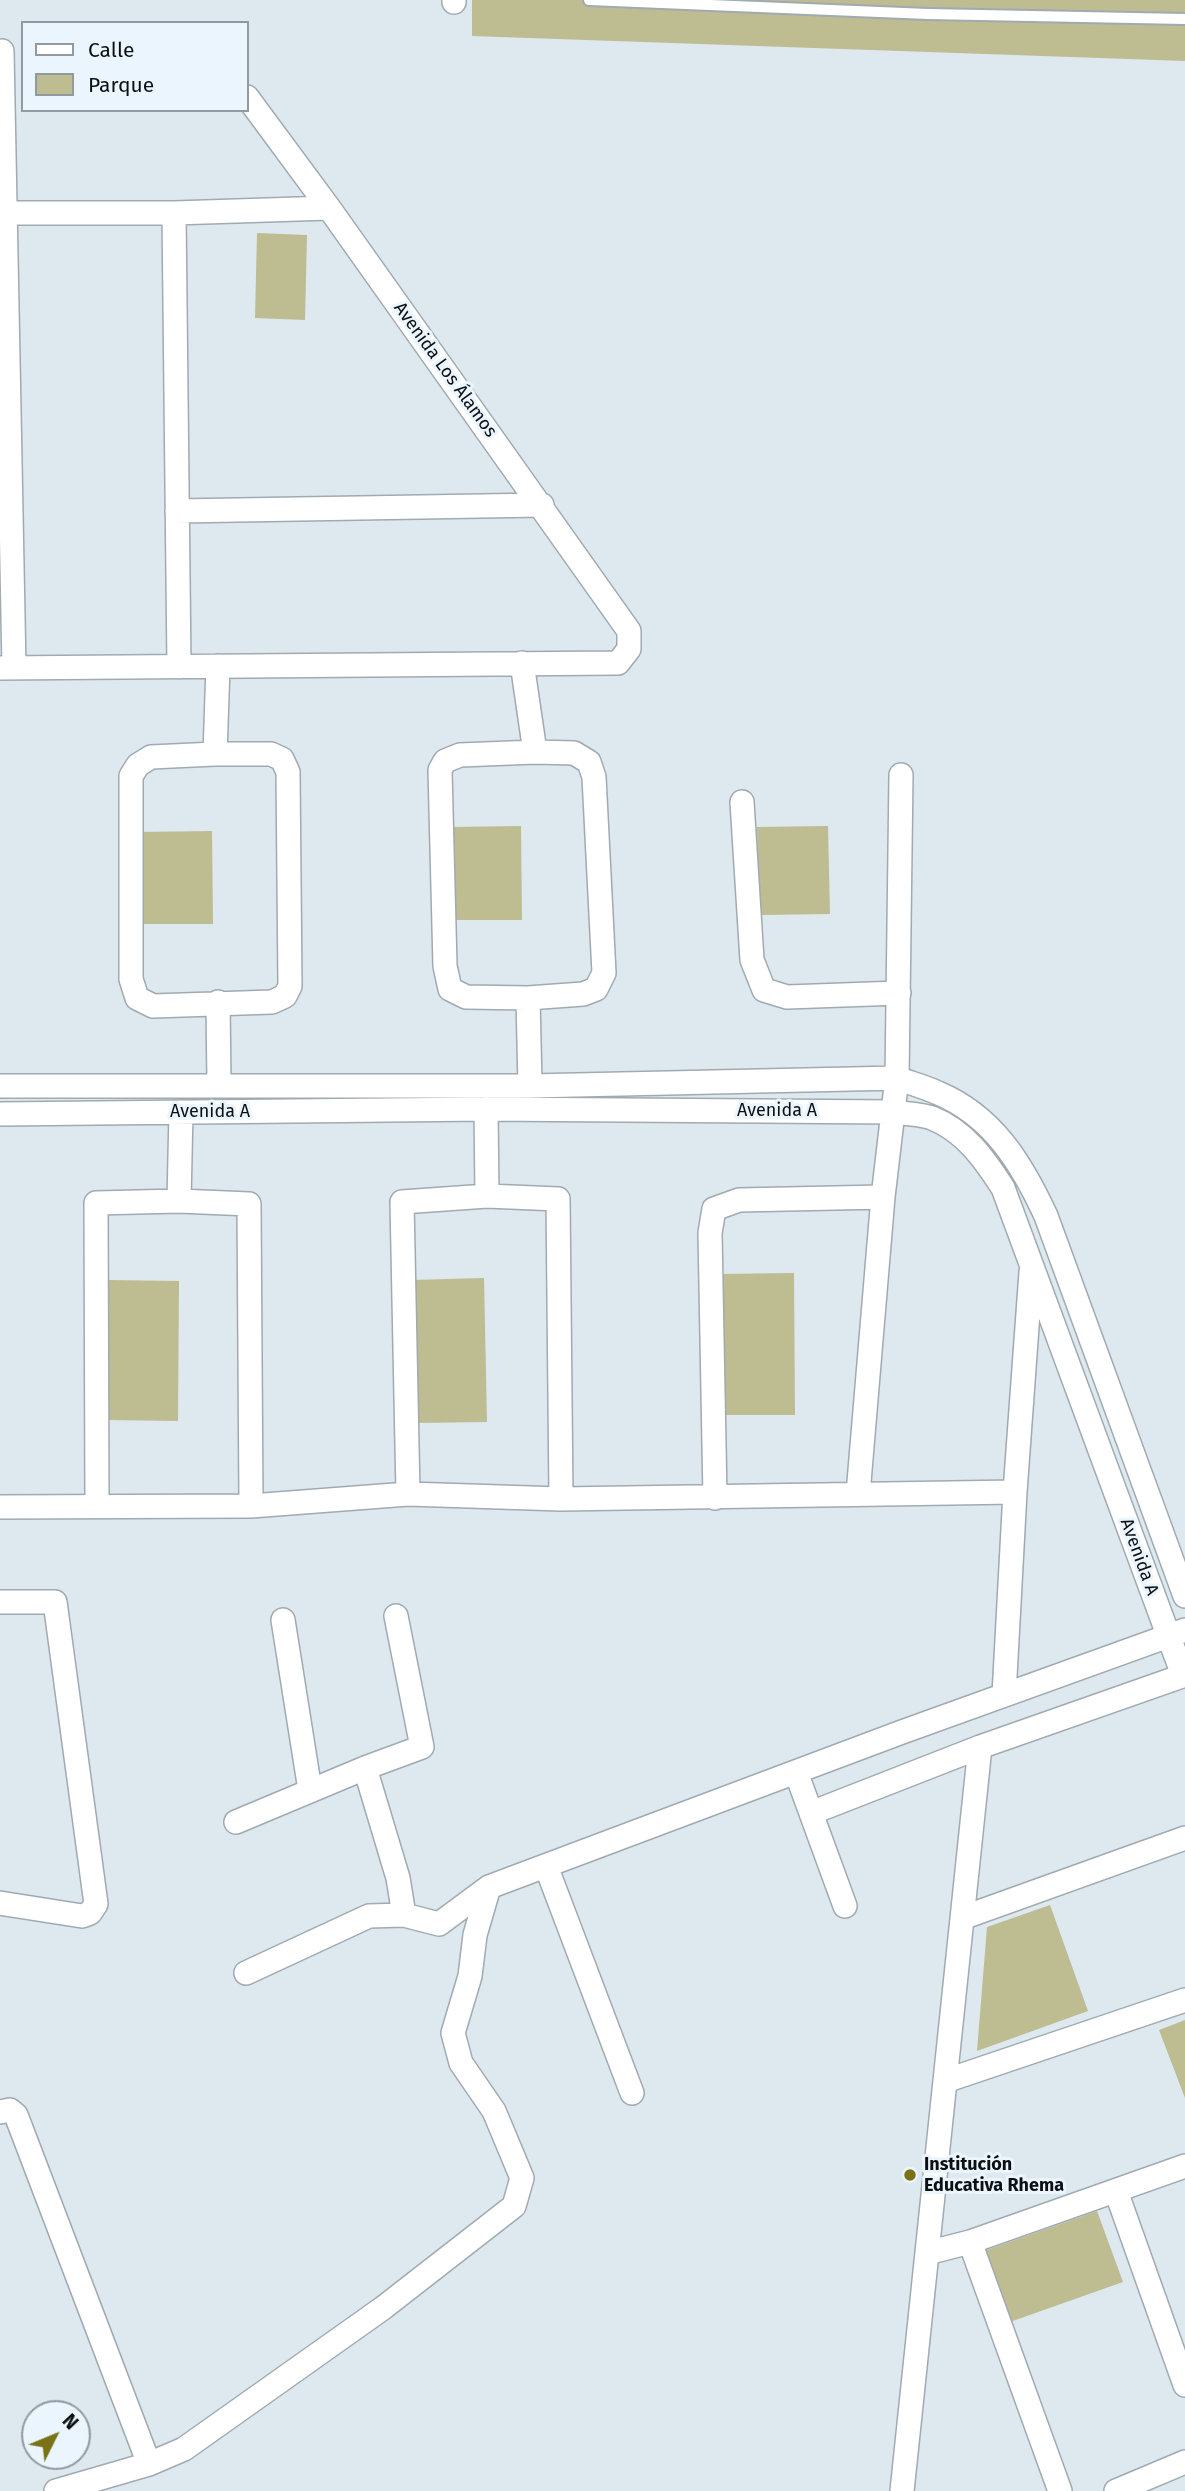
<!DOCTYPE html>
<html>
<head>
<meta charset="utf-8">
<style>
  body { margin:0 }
  #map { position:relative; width:1185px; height:2491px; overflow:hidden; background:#dee8ef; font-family:"Fira Sans",sans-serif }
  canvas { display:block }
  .legend { position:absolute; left:21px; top:21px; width:228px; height:91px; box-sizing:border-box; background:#ebf5fd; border:2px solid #92999f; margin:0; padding:9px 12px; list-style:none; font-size:21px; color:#0c1012 }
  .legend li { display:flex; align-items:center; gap:14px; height:35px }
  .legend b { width:35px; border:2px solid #92999f }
  .north { position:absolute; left:21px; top:2400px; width:70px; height:70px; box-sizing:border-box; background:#ebf5fd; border:2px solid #92999f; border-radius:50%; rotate:47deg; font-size:19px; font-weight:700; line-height:28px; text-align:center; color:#0c1012 }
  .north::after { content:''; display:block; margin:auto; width:24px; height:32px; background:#797316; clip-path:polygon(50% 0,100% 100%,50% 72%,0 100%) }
</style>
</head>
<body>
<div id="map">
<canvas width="1185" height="2491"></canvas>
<ul class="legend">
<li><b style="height:9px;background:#fff"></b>Calle</li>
<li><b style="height:19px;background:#bebc91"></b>Parque</li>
</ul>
<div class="north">N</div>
</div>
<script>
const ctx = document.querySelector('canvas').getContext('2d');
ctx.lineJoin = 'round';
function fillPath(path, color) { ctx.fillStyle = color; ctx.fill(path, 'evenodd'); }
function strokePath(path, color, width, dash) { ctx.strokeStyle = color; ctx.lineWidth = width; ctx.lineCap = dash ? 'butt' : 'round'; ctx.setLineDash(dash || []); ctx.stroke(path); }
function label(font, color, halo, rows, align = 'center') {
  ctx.font = font + ' "Fira Sans",sans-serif'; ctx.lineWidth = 6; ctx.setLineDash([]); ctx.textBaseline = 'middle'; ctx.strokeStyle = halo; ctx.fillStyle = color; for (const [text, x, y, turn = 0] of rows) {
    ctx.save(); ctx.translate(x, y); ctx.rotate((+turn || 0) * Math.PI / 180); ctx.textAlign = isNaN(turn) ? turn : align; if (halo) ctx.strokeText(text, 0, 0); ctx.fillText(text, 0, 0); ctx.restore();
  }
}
fillPath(new Path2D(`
  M472 0H1185V61L472 36Z
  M257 233 307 235 305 320 255 318Z
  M521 826 522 920H449L448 827Z
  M828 826 830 914 759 915 757 827Z
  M212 831 213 924H136L135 832Z
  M794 1273 795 1415H722L721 1274Z
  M484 1278 487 1422 414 1423 411 1280Z
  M107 1280 179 1281 178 1421 106 1420Z
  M1050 1905 1088 2011 977 2051 987 1927Z
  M1185 2020V2098L1159 2030Z
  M1097 2211 1123 2282 1010 2322 984 2251Z`), '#bebc91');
const service = new Path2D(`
  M589 0 928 14 1185 19`);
const minor = new Path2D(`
  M454 2V0
  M2 51 14 668
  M5 213H174L329 208
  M174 213 179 667
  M177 511 542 505
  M522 663 535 752
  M0 668 618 663 629 649V631L329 208 247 97
  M535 752 574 753 589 762 594 777 604 973 596 989 583 994 528 998 466 997 450 989 445 966 440 770 445 761 460 755Z
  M215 754H271L282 759 288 772 290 986 285 996 272 1002 153 1006 137 998 131 979V776L138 765 151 757Z
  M215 754 218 666
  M742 802 752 960 764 990 787 997 899 993
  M528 998 530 1086
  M218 1002 219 1085
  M0 1086H530L897 1078C910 1083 925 1087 938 1093 993 1116 1022 1164 1046 1216L1185 1596
  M486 1109 487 1196
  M0 1114 486 1109 894 1112C906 1114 921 1114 932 1118 965 1131 985 1160 1003 1188L1183 1675
  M179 1201 181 1112
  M408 1494 402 1202 487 1196 558 1199 561 1499
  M858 1494 883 1197 897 1078 901 775
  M715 1498 710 1233 714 1209 739 1200 883 1197
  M97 1506 96 1203 179 1201 249 1204 251 1506
  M0 1507 251 1506 408 1494 561 1499 1015 1492
  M0 1602H55L96 1904 90 1913 82 1916 0 1903
  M283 1620 310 1790
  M1004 1695 1015 1492 1031 1272
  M365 1768 398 1878 404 1915
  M796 1772 845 1906
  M811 1813 980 1747 1185 1675
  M236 1822 365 1768 422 1747 396 1616
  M546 1866 632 2093
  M962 1918 1185 1838
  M246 1973 369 1916 404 1915 439 1924 489 1887 902 1732 1185 1630
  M945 2081 1185 2000
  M0 2112 10 2110 16 2115 149 2464
  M1116 2191 1185 2385
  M970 2242 1060 2491
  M927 2253 970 2242 1185 2166
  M56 2491 149 2464 184 2449 383 2308 514 2206 522 2178 494 2111 461 2063 453 2033 470 1976 475 1935 489 1887
  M902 2491 980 1747
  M1116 2491 1185 2462`);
strokePath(service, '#a0aab1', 14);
strokePath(minor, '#a0aab1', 26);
strokePath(service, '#fff', 10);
strokePath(minor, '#fff', 23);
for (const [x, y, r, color] of [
  [910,2175,7,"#797316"]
]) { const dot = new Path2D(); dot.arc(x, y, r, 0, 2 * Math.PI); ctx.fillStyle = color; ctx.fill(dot); strokePath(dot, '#ebf5fd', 2.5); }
label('18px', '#0c1012', '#ebf5fd', [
  ["Avenida Los Álamos",445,370,54],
  ["Avenida A",777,1111],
  ["Avenida A",210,1112],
  ["Avenida A",1139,1557,70]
]);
label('bold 18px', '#0c1012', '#ebf5fd', [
  ["Institución",924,2165],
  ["Educativa Rhema",924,2186]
], 'left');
</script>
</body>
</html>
